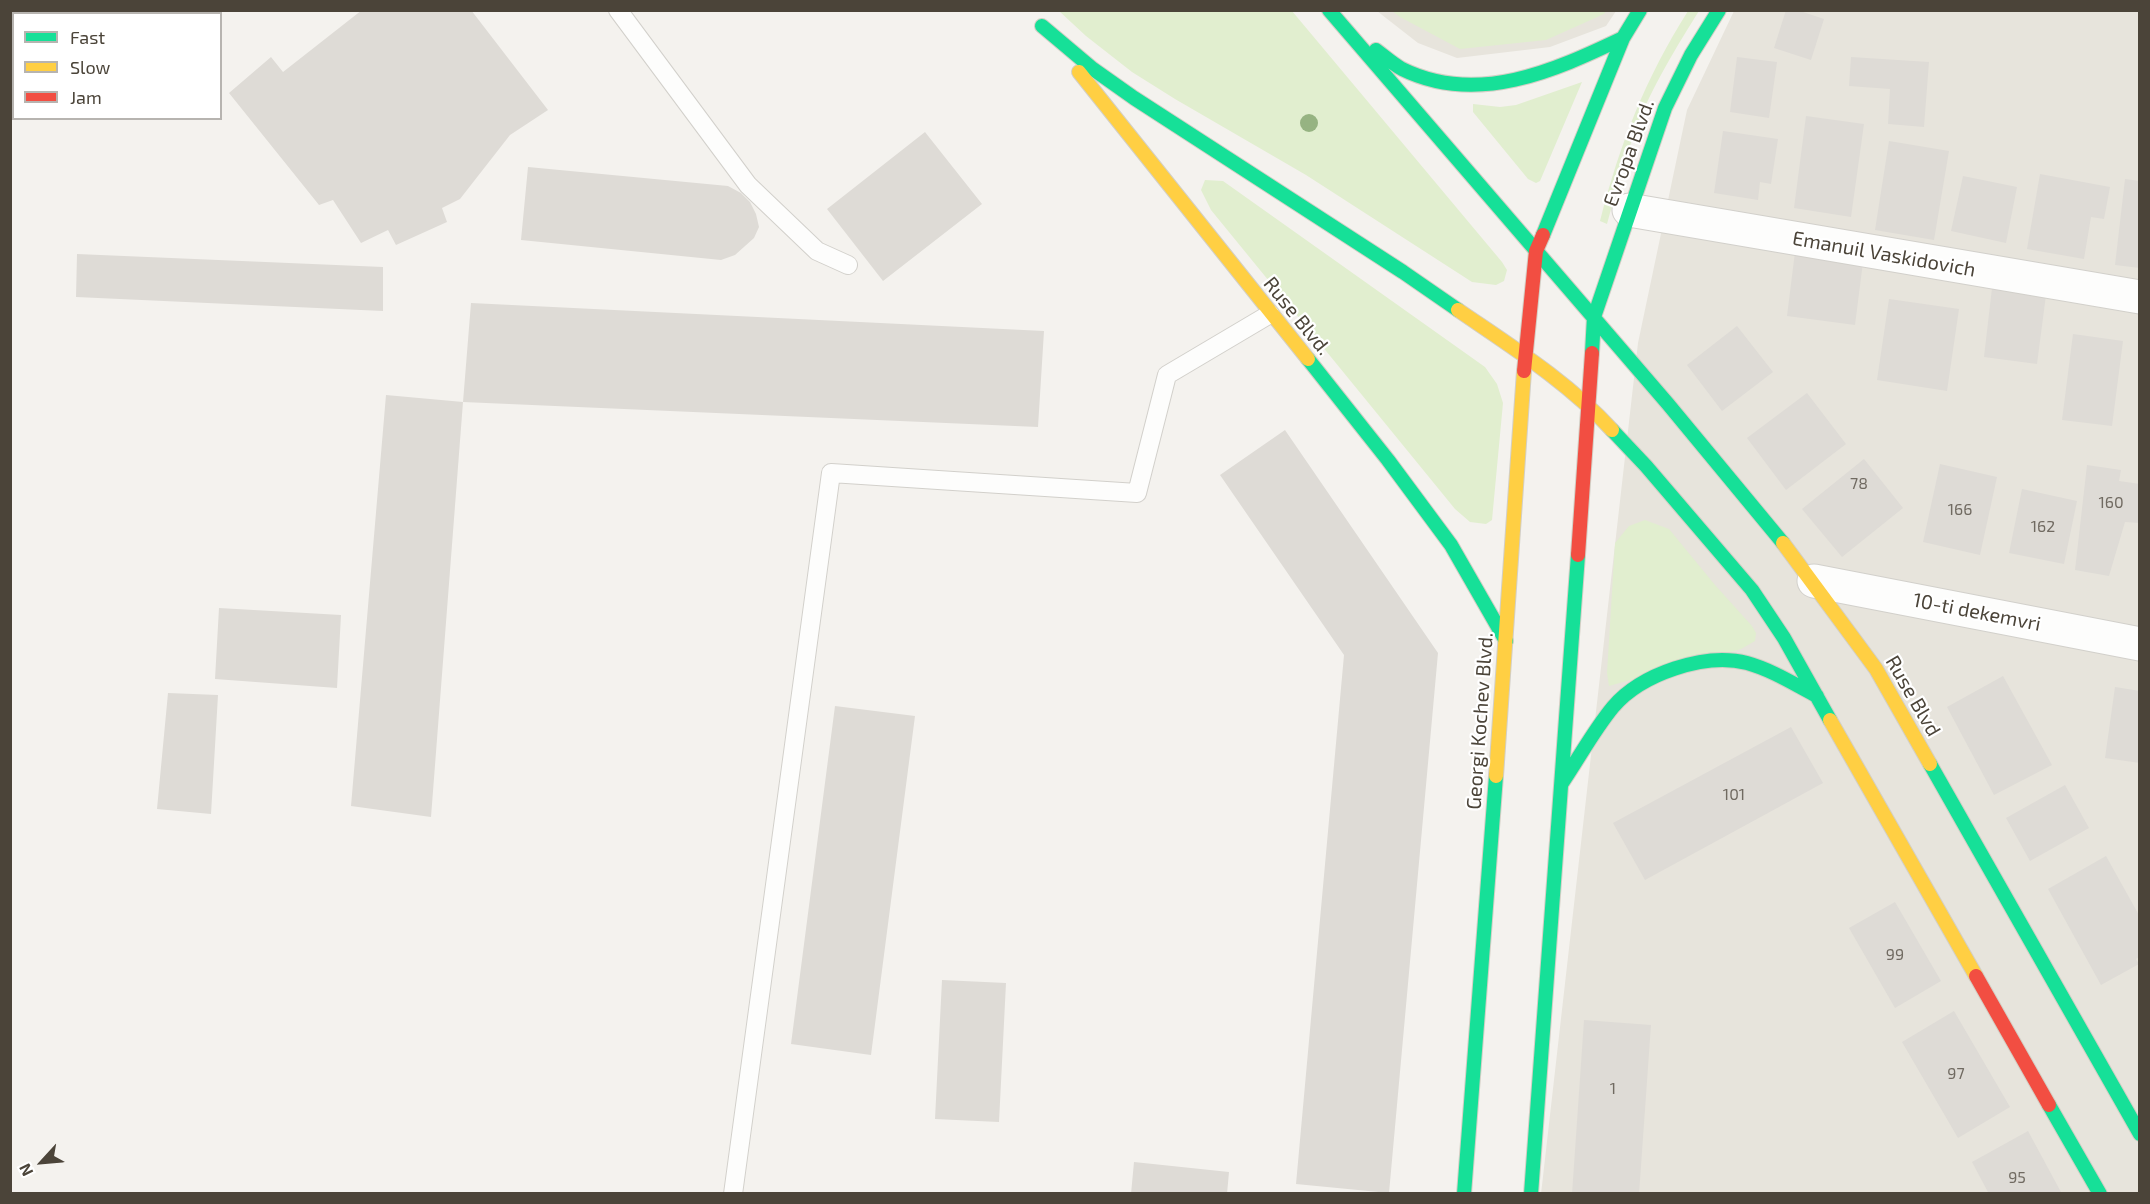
<!DOCTYPE html>
<html>
<head>
<meta charset="utf-8">
<style>
  body { margin:0 }
  #map { position:relative; width:2150px; height:1204px; overflow:hidden; background:#f4f2ee; font-family:"Exo 2",sans-serif }
  canvas { display:block }
  .frame { position:absolute; inset:0; border:12px solid #4b4439; pointer-events:none }
  .legend { position:absolute; left:12px; top:12px; width:210px; height:108px; box-sizing:border-box; background:#fff; border:2px solid #b7b4b0; margin:0; padding:8px 10px; list-style:none; font-size:18px; color:#4b4439 }
  .legend li { display:flex; align-items:center; gap:12px; height:30px }
  .legend b { width:30px; border:2px solid #b7b4b0 }
  .north { position:absolute; left:12px; top:1132px; width:60px; height:60px; -webkit-text-stroke:4px #fff; paint-order:stroke; rotate:244deg; font-size:16px; font-weight:700; line-height:24px; text-align:center; color:#4b4439 }
  .north::after { content:''; display:block; margin:auto; width:21px; height:27px; background:#4b4439; clip-path:polygon(50% 0,100% 100%,50% 72%,0 100%) }
</style>
</head>
<body>
<div id="map">
<canvas width="2150" height="1204"></canvas>
<div class="frame"></div>
<ul class="legend">
<li><b style="height:8px;background:#16e098"></b>Fast</li>
<li><b style="height:8px;background:#ffcf43"></b>Slow</li>
<li><b style="height:8px;background:#f24e42"></b>Jam</li>
</ul>
<div class="north">N</div>
</div>
<script>
const ctx = document.querySelector('canvas').getContext('2d');
ctx.lineJoin = 'round';
function fillPath(path, color) { ctx.fillStyle = color; ctx.fill(path, 'evenodd'); }
function strokePath(path, color, width, dash) { ctx.strokeStyle = color; ctx.lineWidth = width; ctx.lineCap = dash ? 'butt' : 'round'; ctx.setLineDash(dash || []); ctx.stroke(path); }
function label(font, color, halo, rows, align = 'center') {
  ctx.font = font + ' "Exo 2",sans-serif'; ctx.lineWidth = 4.5; ctx.setLineDash([]); ctx.textBaseline = 'middle'; ctx.strokeStyle = halo; ctx.fillStyle = color; for (const [text, x, y, turn = 0] of rows) {
    ctx.save(); ctx.translate(x, y); ctx.rotate((+turn || 0) * Math.PI / 180); ctx.textAlign = isNaN(turn) ? turn : align; if (halo) ctx.strokeText(text, 0, 0); ctx.fillText(text, 0, 0); ctx.restore();
  }
}
fillPath(new Path2D(`
  M1377 11H1616L1606 26 1550 47 1457 58 1418 43Z
  M1734 11H2139V1193L1541 1194 1638 343 1687 110Z`), '#e7e4dc');
fillPath(new Path2D(`
  M1059 11H1292L1502 262 1507 270 1504 281 1496 285 1472 282 1306 175 1175 99 1132 72 1086 36Z
  M1392 11H1606L1604 14 1546 40 1460 49 1400 17Z
  M1688 11H1699C1678 44 1651 89 1637 126 1625 158 1616 191 1607 224L1600 221C1620 143 1645 79 1688 11Z
  M1582 82 1540 181 1536 183 1528 179 1473 112V104L1500 107 1516 105Z
  M1205 180 1223 181 1485 367 1497 384 1503 403 1492 520 1486 524 1470 522 1455 509 1211 210 1201 190Z
  M1645 520 1669 529 1715 585 1752 626 1756 633 1755 641 1741 649 1609 686 1607 673 1615 543 1629 526Z`), '#e1eecf');
fillPath(new Path2D(`
  M106 10H172L174 14H102Z
  M362 10H471L548 110 510 135 460 199 442 208 447 222 396 245 388 230 361 243 333 200 319 205 229 93 271 57 283 72Z
  M1786 10H1797L1824 19 1811 60 1774 48Z
  M1737 57 1777 62 1769 118 1730 112Z
  M1851 57 1929 62 1924 127 1888 124 1890 89 1849 86Z
  M1806 116 1864 124 1851 217 1794 208Z
  M1723 131 1778 139 1771 184 1760 182 1758 200 1714 193Z
  M925 132 982 204 883 281 827 209Z
  M1889 141 1949 151 1934 240 1875 230Z
  M528 167 728 186 741 193 750 202 756 214 759 227 754 238 735 255 721 260 521 240Z
  M2040 174 2110 187 2104 219 2091 217 2084 259 2027 249Z
  M1963 176 2017 187 2006 243 1951 231Z
  M2125 179 2140 181V268L2115 265Z
  M1795 252 1863 262 1855 325 1787 316Z
  M77 254 383 267V311L76 297Z
  M1992 288 2046 295 2037 364 1984 357Z
  M1889 299 1959 309 1947 391 1877 380Z
  M471 303 1044 331 1038 427 463 402Z
  M1737 326 1773 372 1722 411 1687 365Z
  M2073 334 2123 341 2112 426 2062 420Z
  M1807 393 1846 444 1786 490 1747 438Z
  M386 395 463 402 431 817 351 806Z
  M1285 430 1438 653 1389 1193 1296 1184 1344 655 1220 475Z
  M1864 459 1903 508 1842 557 1802 509Z
  M1940 464 1997 477 1980 555 1923 542Z
  M2087 465 2121 470 2119 481 2140 484V523L2125 522 2109 576 2075 570Z
  M2022 489 2077 501 2064 564 2009 553Z
  M219 608 341 615 337 688 215 679Z
  M2003 676 2052 765 1994 795 1947 707Z
  M2115 687 2140 691V763L2105 758Z
  M168 693 218 695 211 814 157 809Z
  M835 706 915 716 871 1055 791 1044Z
  M1791 727 1823 783 1645 880 1613 823Z
  M2065 785 2089 828 2030 861 2006 818Z
  M2106 856 2140 917V956L2136 959 2139 964 2101 985 2048 889Z
  M1895 902 1941 981 1895 1008 1849 928Z
  M942 980 1006 983 999 1122 935 1119Z
  M1954 1011 2010 1107 1958 1138 1902 1042Z
  M1584 1020 1651 1025 1639 1194H1572Z
  M2028 1131 2062 1194H1989L1972 1162Z
  M1134 1162 1229 1172 1227 1194H1131Z`), '#dedbd6');
const lane = new Path2D(`
  M618 10 748 185 817 251 848 265
  M733 1194 831 473 1137 493 1167 375 1270 314`);
const street = new Path2D(`
  M1629 210 2140 297
  M1814 581 2140 644`);
const fast = new Path2D(`
  M1329 10 1668 404 1783 543
  M1042 26 1093 69 1134 98 1403 272 1458 310
  M1376 50C1384 56 1393 64 1402 69 1477 106 1554 71 1623 38
  M1543 235 1623 38 1640 10
  M1592 353 1594 317 1665 108 1691 55 1719 10
  M1308 359 1388 460 1451 545 1506 641
  M1612 430 1646 466 1752 590 1784 638 1830 720
  M1930 764 2140 1134
  M1562 783C1579 758 1594 730 1613 707 1641 674 1705 652 1747 663 1772 670 1794 684 1817 696
  M2049 1105 2100 1194
  M1464 1194 1496 776
  M1531 1194 1578 555`);
const slow = new Path2D(`
  M1079 72 1308 359
  M1458 310C1512 347 1568 382 1612 430
  M1783 543 1876 669 1930 764
  M1830 720 1976 976
  M1496 776 1524 371`);
const jam = new Path2D(`
  M1524 371 1536 251 1543 235
  M1578 555 1592 353
  M1976 976 2049 1105`);
strokePath(lane, '#d2d0cb', 20);
strokePath(street, '#d2d0cb', 35);
strokePath(fast, '#d3cfc5', 16);
strokePath(slow, '#d3cfc5', 16);
strokePath(jam, '#d3cfc5', 16);
strokePath(lane, '#fdfdfc', 18);
strokePath(street, '#fdfdfc', 33);
strokePath(fast, '#16e098', 14);
strokePath(slow, '#ffcf43', 14);
strokePath(jam, '#f24e42', 14);
ctx.fillStyle = '#96b382';
for (const [x, y] of [
  [1309,123]
]) { ctx.beginPath(); ctx.arc(x, y, 9, 0, 2 * Math.PI); ctx.fill(); }
label('16px', '#706a61', null, [
  ["78",1859,484],
  ["160",2111,503],
  ["166",1960,510],
  ["162",2043,527],
  ["101",1734,795],
  ["99",1895,955],
  ["97",1956,1074],
  ["1",1613,1089],
  ["95",2017,1178]
]);
label('20px', '#4b4439', '#fff', [
  ["Evropa Blvd.",1629,153,-70],
  ["Emanuil Vaskidovich",1884,254,10],
  ["Ruse Blvd.",1297,316,51],
  ["10-ti dekemvri",1977,612,11],
  ["Ruse Blvd",1913,696,60],
  ["Georgi Kochev Blvd.",1480,721,-86]
]);
</script>
</body>
</html>
